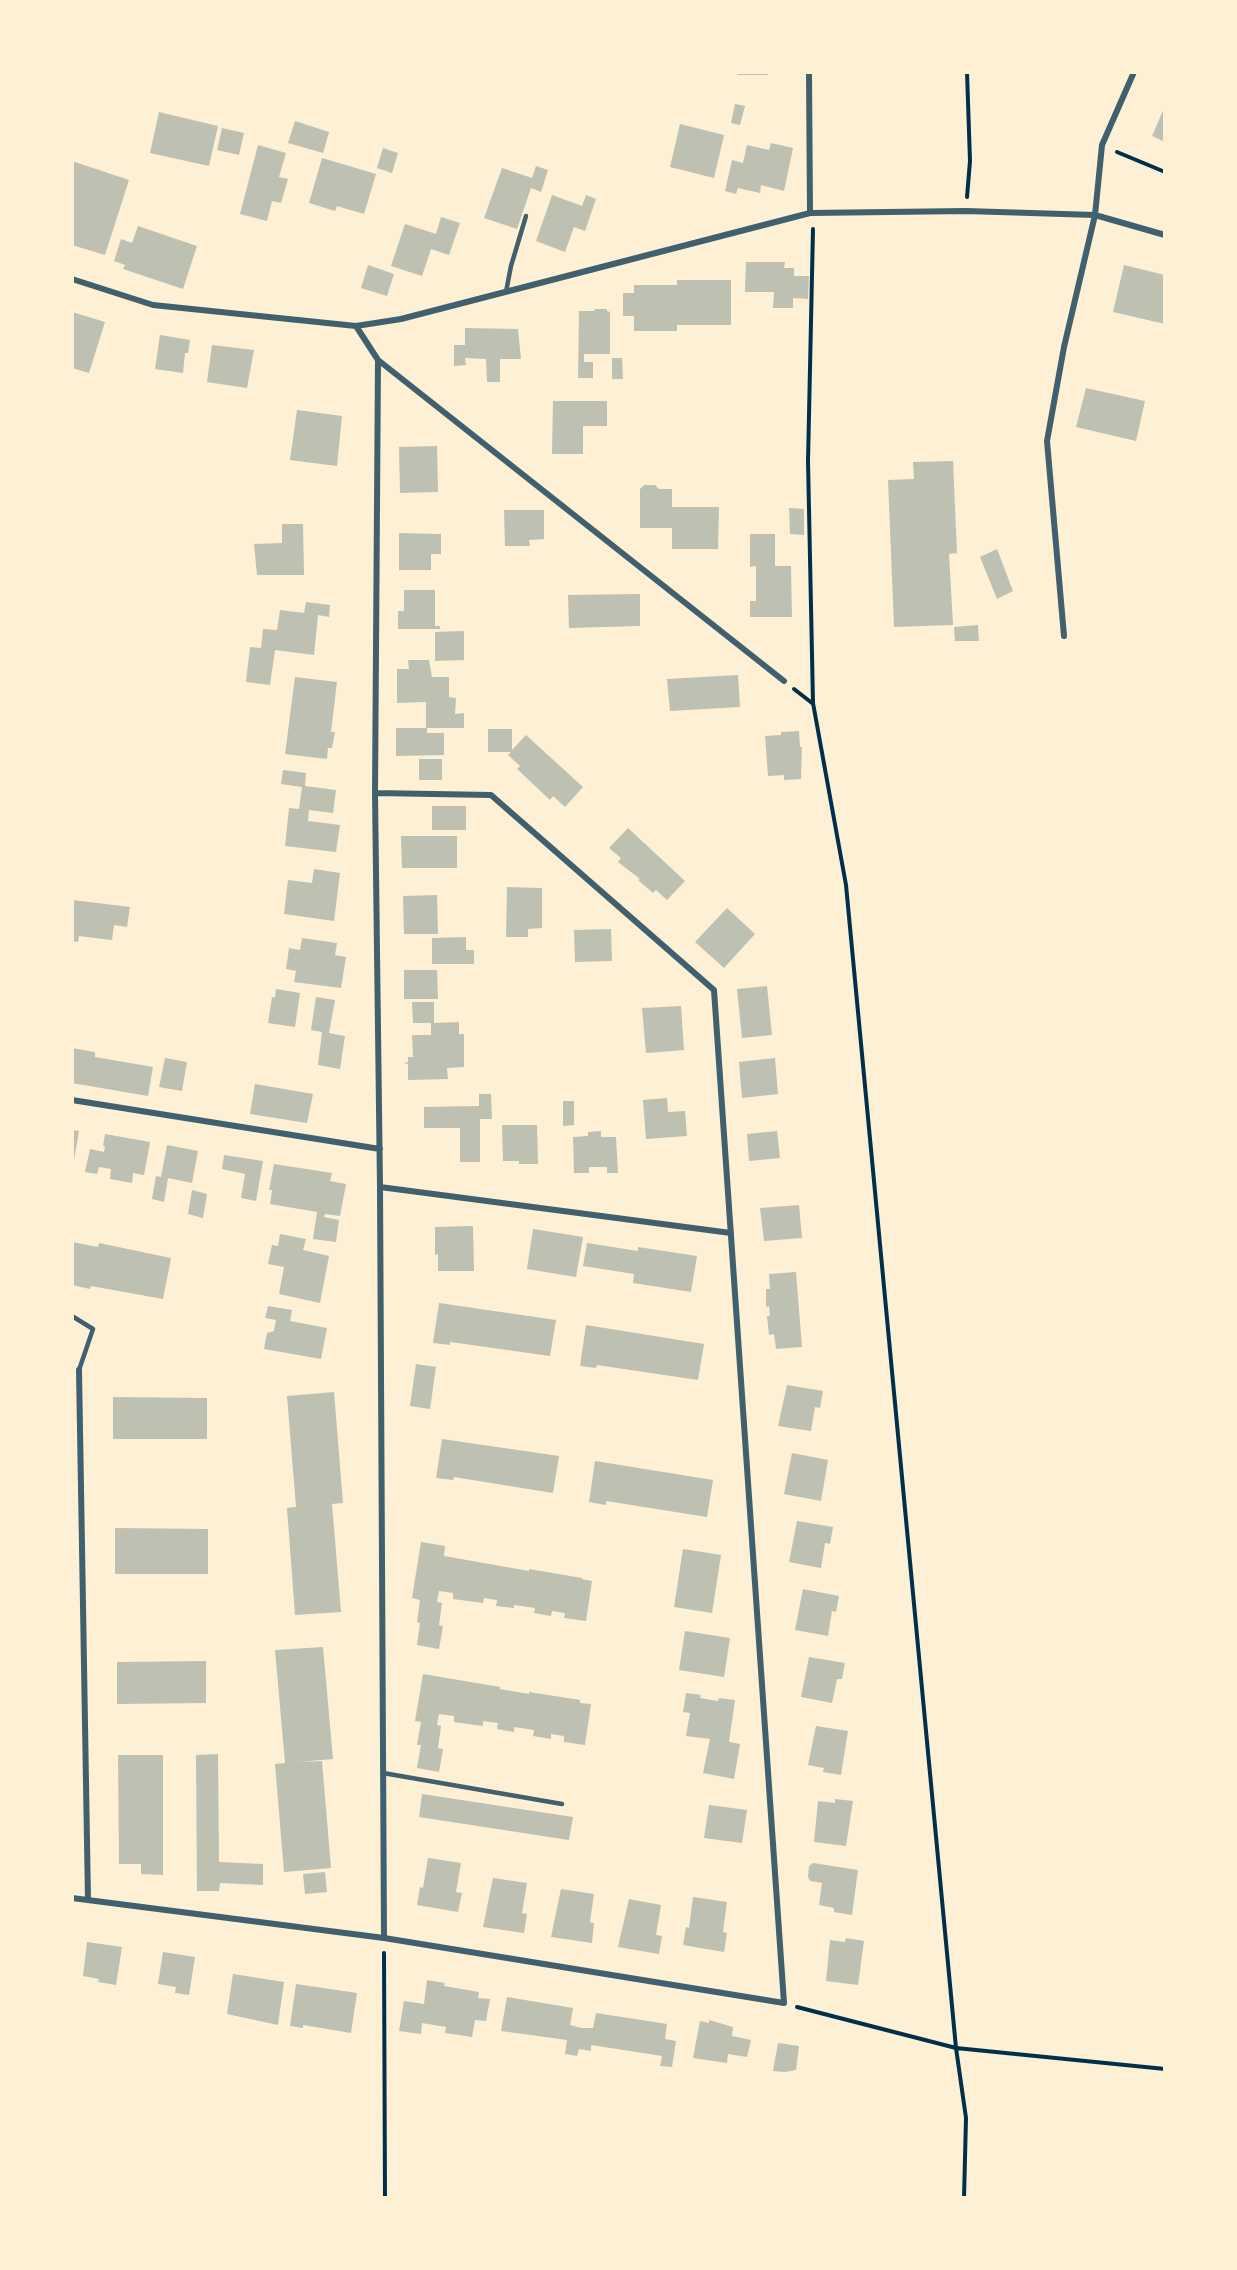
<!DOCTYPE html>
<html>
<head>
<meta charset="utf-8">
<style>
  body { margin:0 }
  #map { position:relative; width:1237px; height:2270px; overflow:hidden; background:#fdf0d5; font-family:"Nunito Sans",sans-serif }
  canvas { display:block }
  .frame { position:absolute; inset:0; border:74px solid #fdf0d5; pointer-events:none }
</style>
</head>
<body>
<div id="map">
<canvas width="1237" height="2270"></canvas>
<div class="frame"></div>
</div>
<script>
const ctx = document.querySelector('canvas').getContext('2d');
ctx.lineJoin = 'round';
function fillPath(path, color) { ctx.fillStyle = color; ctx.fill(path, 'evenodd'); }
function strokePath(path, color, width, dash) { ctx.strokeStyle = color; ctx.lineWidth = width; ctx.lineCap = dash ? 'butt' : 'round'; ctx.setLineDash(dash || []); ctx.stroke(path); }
fillPath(new Path2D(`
  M737 72H768V75H737Z
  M735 104 745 106 740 125 731 123Z
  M1165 106V142L1152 136Z
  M159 112 218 126 209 166 150 153Z
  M295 121 329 132 323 153 288 143Z
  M680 124 724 135 714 178 670 167Z
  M222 128 244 133 239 155 217 150Z
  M771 143 793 148 784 191 761 185 760 193 738 188 736 194 725 191 732 160 743 163 747 145 769 150Z
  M258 145 286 153 279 177 288 179 281 203 272 201 267 221 240 214Z
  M383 148 398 153 392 173 377 168Z
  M322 158 376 174 364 214 337 206 335 211 309 203Z
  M72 161 129 180 105 255 72 245Z
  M536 166 548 170 541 192 531 188 517 229 484 218 502 168 532 178Z
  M552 195 582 206 586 195 596 199 585 231 574 227 565 252 536 241Z
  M441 217 460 223 449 255 431 249 422 276 391 266 405 224 436 234Z
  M138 226 197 246 183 289 123 269 125 265 114 261 121 239 132 243Z
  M746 262H785L784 268H794V276H809L808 299 793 298V308H773L774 292H745Z
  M368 265 394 274 387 296 361 288Z
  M1124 265 1165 275V324L1113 312Z
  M677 280H731V325H677V331H634V316H623V293H634V285H677Z
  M595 309H607V311L610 312V354H584V362H593V378H578L579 311H594Z
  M72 312 105 322 89 373 72 368Z
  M465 328 518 329 521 359H500V382H487L486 359 465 358 466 365 454 366V345H465Z
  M160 335 190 340 188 353H185L183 373 155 369Z
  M212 345 254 350 247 388 207 382Z
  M612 358H622L623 379H612Z
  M1086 388 1145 401 1136 441 1076 427Z
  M553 401H607V426H583V454H552Z
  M297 410 342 416 337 466 290 460Z
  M437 446 438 492 400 493 399 447Z
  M953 461 957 553 949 554 953 625 894 627 888 480 914 479 913 462Z
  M644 485H655L659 489H672V507H719L718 549H672V528H640V489Z
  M789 508 804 509V535L790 534Z
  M504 510H544V539L529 540 530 546H505Z
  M282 524H303L304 575H257L254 544 282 543Z
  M399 533 441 534V554H431V570H399Z
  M750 534H775V566H791L792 617H750V601H756V566L750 567Z
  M997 549 1013 591 997 599 980 557Z
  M404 590H435V626H440V629H398V611H404Z
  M640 594V626L569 628 568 595Z
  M306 602 330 605 329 617 318 615 314 655 275 650 270 685 246 682 250 647 261 648 263 629 277 630 280 610 304 613Z
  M978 625 979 641H955L954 627Z
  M464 631V660L435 661V632Z
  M408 660H429L432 677H449V697L456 698 455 714 464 713V728H426V702L397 703V669H409Z
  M738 675 740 707 670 711 667 679Z
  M295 677 337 682 331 732H335L332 748H328L327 759 285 754Z
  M396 728H427V733H444V755L396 756Z
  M488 729H512V750L526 735 583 787 565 807 553 796 550 800 517 769 520 766 508 755 511 752H488Z
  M799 731 800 747H802L801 779 784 780V775L768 776 765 736 781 735V732Z
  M419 759H442V780H419Z
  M283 770 306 773 305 786 336 790 333 813 309 810 308 821 340 825 336 852 285 846 289 808 299 809 302 787 281 784Z
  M432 806H466V830H432Z
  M628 828 685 881 667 900 656 890 653 893 638 880 640 879 618 862 621 858 609 848Z
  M401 836H457V868H402Z
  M314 869 340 873 334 921 284 914 288 880 312 883Z
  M507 887 542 888V928L528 929V937H506Z
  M437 895 438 934H404L403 896Z
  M72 900 130 907 127 927 114 925 112 940 79 936 78 942 72 941Z
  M727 908 755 934 724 968 695 942Z
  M611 929 612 961 575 962 574 930Z
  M466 937V950H474V964H432V938Z
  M302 938 337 943 335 955 346 957 341 988 294 982 296 971 286 969 289 948 300 950Z
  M404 970H437L438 999H404Z
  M767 986 772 1035 742 1038 737 989Z
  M276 989 300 993 295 1027 268 1023 272 997 275 998Z
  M316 997 335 1000 329 1033 345 1036 340 1069 318 1065 322 1032 311 1030Z
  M412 1002H434V1023L459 1022V1034H464V1067L447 1068 448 1079 408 1080V1064L403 1063 408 1062V1057H413L412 1035H431V1023H413Z
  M681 1006 684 1050 646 1053 642 1008Z
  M72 1048 95 1052V1057L153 1067 148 1096 72 1083Z
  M165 1058 187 1062 182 1091 159 1087Z
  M775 1058 778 1094 742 1098 739 1062Z
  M255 1084 313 1094 307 1123 250 1114Z
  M479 1094H491L492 1119H480V1162H460V1128H424V1107L479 1106Z
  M667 1098 668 1112 685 1111 687 1136 646 1139 643 1100Z
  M563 1101H574V1125L563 1126Z
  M502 1125H537L538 1164H519V1161H503Z
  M72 1130 79 1131 73 1166H72Z
  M601 1131V1137H616L618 1173H607V1167H589V1173H574L573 1137 588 1136V1132Z
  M777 1131 780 1158 749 1161 747 1134Z
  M105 1134 150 1142 144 1175 133 1173 132 1183 110 1179 111 1169 99 1167 97 1174 85 1172 90 1149 104 1152 105 1146H103Z
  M167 1145 198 1151 192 1183 168 1178 164 1202 152 1199 156 1176 161 1177Z
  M224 1155 263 1161 256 1201 241 1198 245 1174 222 1169Z
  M274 1164 332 1173 330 1181 346 1184 340 1216 325 1214 324 1217 339 1220 336 1242 313 1239 317 1212 270 1204 272 1190H269Z
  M192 1190 207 1194 203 1218 188 1214Z
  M799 1205 802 1238 764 1241 760 1208Z
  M473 1226 474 1271H438V1254L435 1255V1227Z
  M533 1229 583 1237 576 1277 527 1269Z
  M280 1234 306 1239 303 1250 329 1256 320 1303 279 1294 284 1267 268 1264 272 1245 278 1246Z
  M72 1242 98 1247 99 1243 171 1258 163 1299 91 1286 90 1289 72 1285Z
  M587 1243 638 1251V1247L697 1256 691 1292 633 1283 634 1274 583 1266Z
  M796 1272 802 1347 776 1349 774 1334 769 1335 767 1316H770L769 1306 766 1307V1289H770L769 1274Z
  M439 1303 556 1320 550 1356 450 1342V1345L433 1343Z
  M268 1306 292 1310 290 1321 327 1328 321 1359 264 1349 267 1333 274 1331 276 1320 265 1318Z
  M586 1325 704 1344 698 1380 597 1365 596 1368 580 1366Z
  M416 1364 436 1367 430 1409 410 1406Z
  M787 1385 823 1391 820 1408 815 1407 811 1431 778 1426Z
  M334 1392 343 1503 332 1504 341 1612 295 1615 287 1508 296 1507 287 1396Z
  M113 1397 207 1398V1439H113Z
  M442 1439 559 1456 553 1493 454 1477 453 1480 436 1478Z
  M792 1453 828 1460 821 1501 784 1494Z
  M595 1461 713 1480 707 1517 606 1501V1505L589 1502Z
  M797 1521 833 1527 830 1544 825 1543 821 1568 789 1562Z
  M115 1528 208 1529V1574H115Z
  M421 1542 445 1546 444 1556 529 1571V1569L582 1578V1579L592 1581 586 1621 564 1618 565 1613 552 1611 551 1616 534 1613 535 1608 514 1605V1608L496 1606 497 1600 484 1598 483 1603 453 1599V1593L439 1591 437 1602 442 1603 439 1625 443 1626 439 1649 417 1645 420 1623 417 1622 420 1600 412 1598Z
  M683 1549 721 1555 712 1613 674 1607Z
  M803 1589 839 1596 836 1612 832 1611 828 1636 795 1630Z
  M685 1631 730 1638 724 1677 679 1670Z
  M323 1647 333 1759 297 1762 322 1761 331 1868 284 1872 275 1764 285 1763 275 1650Z
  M809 1657 845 1663 842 1679H837L832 1703 801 1697Z
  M206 1661V1703L117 1704V1662Z
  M423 1674 500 1687V1689L529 1694V1692L580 1700V1703L591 1704 585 1745 564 1742V1736L551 1734V1739L533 1736 534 1730 514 1727V1732L497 1729 498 1723 483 1721V1726L454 1722V1716L439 1714 437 1725 441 1726 438 1748 443 1749 439 1772 417 1768 421 1745H417L421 1722 415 1721Z
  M686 1693 701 1695 700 1698 718 1701 719 1698 735 1700 729 1742 740 1744 734 1779 703 1773 710 1739 686 1736 690 1713 683 1712Z
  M816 1726 848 1731 841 1775 823 1772 824 1768 808 1765Z
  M218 1754 219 1862 263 1864V1885L220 1883 219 1891H197L196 1755Z
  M118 1755H163V1875L141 1874V1864H119Z
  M422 1794 573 1817 569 1840 419 1817Z
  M835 1799 853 1801 846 1846 814 1842 818 1801 835 1803Z
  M709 1805 747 1810 742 1843 704 1838Z
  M428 1858 461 1863 456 1892 462 1893 458 1912 417 1905 420 1887 423 1888Z
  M813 1863 858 1870 852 1915 834 1912V1908L819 1905 822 1883 810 1881 808 1877 809 1866Z
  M325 1872 327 1892 305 1894 303 1874Z
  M493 1878 527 1883 522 1913 527 1914 524 1933 483 1927Z
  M561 1889 594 1894 590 1922 594 1923 592 1943 551 1937Z
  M693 1897 727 1902 723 1932 727 1933 724 1952 683 1945 686 1927 689 1928Z
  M629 1899 661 1905 656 1935 662 1936 659 1954 618 1947Z
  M846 1938 864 1941 858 1985 826 1981 830 1940 845 1942Z
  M87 1942 122 1947 116 1985 98 1982 99 1979 83 1976Z
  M163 1952 195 1957 189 1995 175 1993 176 1987 158 1984Z
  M233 1974 284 1982 278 2025 227 2014Z
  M427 1980 445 1983 444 1986 479 1992 478 1998 490 1999 486 2021 475 2020 472 2037 445 2033 446 2027 422 2023 421 2034 399 2031 404 2001 424 2004Z
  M296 1984 357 1993 351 2033 303 2025V2028L290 2026Z
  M507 1997 573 2008 570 2025 582 2028H593L596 2013 667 2024 665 2039 676 2041 672 2067 660 2066 662 2056 591 2045V2051L579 2049 577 2056 565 2054 567 2040 501 2031Z
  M709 2020 733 2027 732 2036 751 2040 747 2057 728 2054 727 2063 693 2058 700 2021 709 2023Z
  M778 2043 799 2046 796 2070 785 2072 773 2071Z`), '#bec0b2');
strokePath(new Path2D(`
  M967 72 970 161 967 197
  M1117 152 1165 172
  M813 229 808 461 813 703 846 885 956 2048 966 2118 964 2198
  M794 689 812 703
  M384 1953 385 2198
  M797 2007 956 2048 1165 2069`), '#003049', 4);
strokePath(new Path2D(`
  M506 292 511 266 526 216
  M72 1316 93 1329 79 1370
  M383 1773 562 1804`), '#3f606c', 4.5);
strokePath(new Path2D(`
  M809 72 810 213
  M72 279 153 305 356 326 401 319 810 213 966 211 1095 215 1165 235
  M356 326 378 360 375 793 380 1187 384 1938
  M378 360 784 681
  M1064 636 1047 441 1064 347 1095 215 1102 145 1134 72
  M72 1100 380 1149
  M380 1187 731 1233
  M79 1370 88 1900
  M72 1898 384 1938 784 2003 714 990 491 795 375 793`), '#3f606c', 6);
</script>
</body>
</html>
